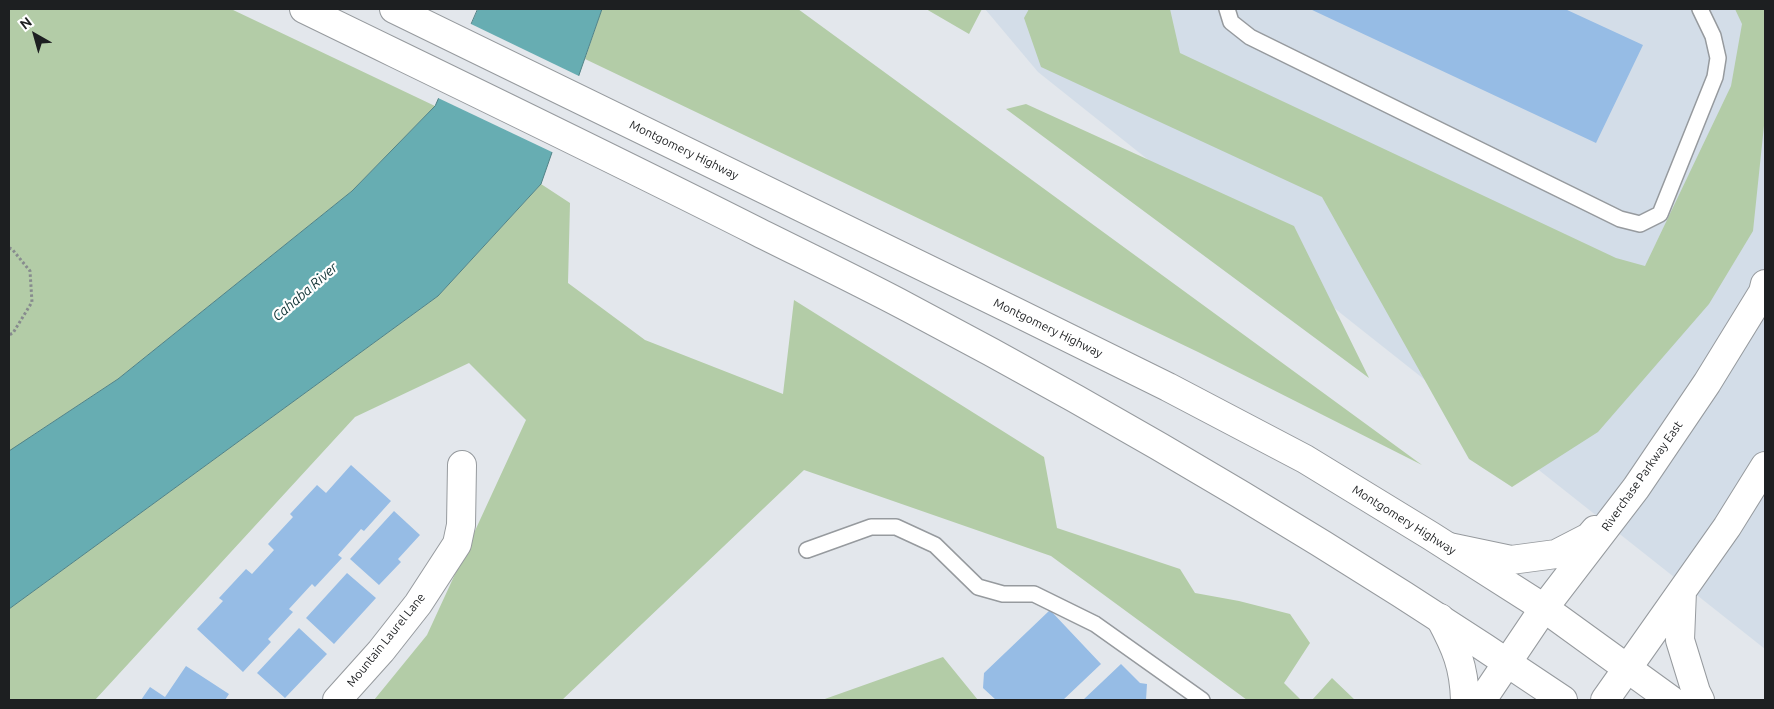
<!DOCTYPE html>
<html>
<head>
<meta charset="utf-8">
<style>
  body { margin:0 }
  #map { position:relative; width:1774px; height:709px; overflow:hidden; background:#e3e7ec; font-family:Ubuntu,sans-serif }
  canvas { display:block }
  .frame { position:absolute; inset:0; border:10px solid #1d1f21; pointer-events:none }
  .north { position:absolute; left:10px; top:10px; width:50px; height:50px; -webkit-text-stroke:4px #fff; paint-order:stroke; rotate:322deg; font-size:14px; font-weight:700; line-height:20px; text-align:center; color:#1d1f21 }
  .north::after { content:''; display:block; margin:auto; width:18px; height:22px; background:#1d1f21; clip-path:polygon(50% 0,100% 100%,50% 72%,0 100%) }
</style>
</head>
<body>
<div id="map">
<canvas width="1774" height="709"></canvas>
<div class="frame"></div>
<div class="north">N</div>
</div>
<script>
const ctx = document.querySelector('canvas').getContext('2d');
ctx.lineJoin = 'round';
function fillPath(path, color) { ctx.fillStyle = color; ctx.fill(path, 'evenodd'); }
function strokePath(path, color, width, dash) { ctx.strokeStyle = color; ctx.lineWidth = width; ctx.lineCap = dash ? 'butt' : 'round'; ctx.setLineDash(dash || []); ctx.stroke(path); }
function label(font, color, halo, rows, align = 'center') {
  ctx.font = font + ' Ubuntu,sans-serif'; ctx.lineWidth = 4.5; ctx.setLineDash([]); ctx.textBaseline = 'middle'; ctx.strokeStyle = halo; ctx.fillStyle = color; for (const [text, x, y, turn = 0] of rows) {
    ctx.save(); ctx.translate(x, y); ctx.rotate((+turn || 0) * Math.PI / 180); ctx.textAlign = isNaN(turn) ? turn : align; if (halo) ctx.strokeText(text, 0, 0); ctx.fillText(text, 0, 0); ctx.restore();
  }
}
fillPath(new Path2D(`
  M985 9H1765V649L1353 323 1038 72Z`), '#d3dde8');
fillPath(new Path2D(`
  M9 9H231L435 106 352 191 118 379 30 437 9 504Z
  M602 9H798L1422 465 1198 352 585 59Z
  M926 9H982L969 34Z
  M1029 9H1170L1180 53 1616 258 1645 266 1731 86 1742 24 1735 9H1765V116L1753 231 1709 304 1598 432 1512 487 1469 459 1322 197 1041 67 1024 18Z
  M1026 104 1294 226 1369 378 1006 109Z
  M541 184 570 203 568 283 645 340 783 394 794 300 1044 457 1057 528 1180 569 1195 593 1239 601 1290 614 1310 643 1284 683 1301 700H1247L1051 556 804 470 562 700H374L427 635 526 420 469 363 355 417 95 700H9V609L438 296Z
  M943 657 978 700H822Z
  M1332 678 1355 700H1312Z`), '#b3cca7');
const water = new Path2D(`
  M478 9H602L541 184 438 296 9 609V451L118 379 352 191 435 106Z`);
fillPath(water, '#67adb2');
strokePath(water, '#518286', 1);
fillPath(new Path2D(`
  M469 23 581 77 554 153 436 97Z`), '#e3e7ec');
fillPath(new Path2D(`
  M1310 9H1565L1643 45 1596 143Z
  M351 465 391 501 364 531 361 529 338 555 342 558 315 587 312 584 289 609 293 612 268 639 271 642 243 672 197 629 223 601 219 598 246 569 252 574 274 550 268 544 293 517 290 514 317 485 326 493Z
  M394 511 420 535 398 559 401 562 379 585 350 559Z
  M347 573 376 598 334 644 306 618Z
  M1050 610 1101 664 1063 700H996L983 688 984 673Z
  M299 628 327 654 285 698 257 673Z
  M1121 664 1140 683 1147 684 1146 700H1083Z
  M186 666 229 694 225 700H141L150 687 165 697Z`), '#96bce5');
const lane = new Path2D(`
  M1227 9 1231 22 1250 37 1620 219 1640 224 1660 214 1715 77 1718 58 1713 36 1700 9
  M807 550 871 527H896L935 545 978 587 1003 594H1034L1095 624 1202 700`);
const street = new Path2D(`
  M337 700 381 651 418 604 457 544 461 525 462 465`);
const secondary = new Path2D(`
  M1449 547 1511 560 1556 554 1589 537 1595 530
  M1682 591 1680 640 1696 692 1700 700
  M1440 618C1456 648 1464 666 1465 700
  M1482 700 1544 608 1636 488 1707 383 1763 292 1765 284
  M1605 700 1727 527 1765 466`);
const primary = new Path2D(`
  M304 9C456 83 608 156 758 232 808 257 858 281 907 307 1133 426 1352 557 1563 700
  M394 9 1016 312 1168 387 1305 459 1431 536 1544 608 1671 700`);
strokePath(lane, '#969a9e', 18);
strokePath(street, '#969a9e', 30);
strokePath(secondary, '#969a9e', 30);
strokePath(primary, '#969a9e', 30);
strokePath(new Path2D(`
  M9 248 12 249 30 271 32 302 13 333 9 335`), '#878b8e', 3, [2.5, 2.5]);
strokePath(lane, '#fff', 15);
strokePath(street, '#fff', 28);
strokePath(secondary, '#fff', 28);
strokePath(primary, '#fff', 28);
label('12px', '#1d1f21', '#fff', [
  ["Montgomery Highway",684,150,26],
  ["Montgomery Highway",1048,328,26],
  ["Riverchase Parkway East",1642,476,-55],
  ["Montgomery Highway",1404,520,32],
  ["Mountain Laurel Lane",386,640,-51]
]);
label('italic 14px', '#103335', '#fff', [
  ["Cahaba River",305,292,-41]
]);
</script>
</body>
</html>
